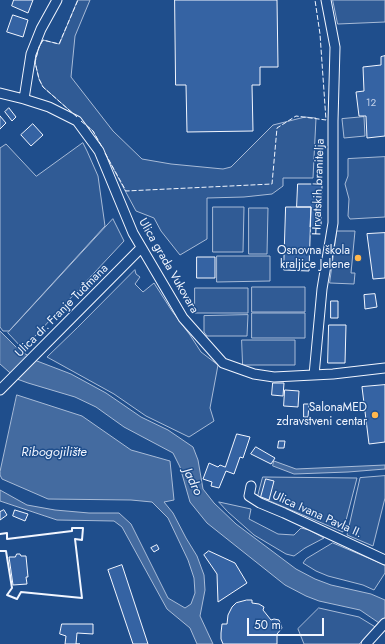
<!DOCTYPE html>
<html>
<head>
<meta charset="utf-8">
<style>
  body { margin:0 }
  #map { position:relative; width:385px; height:644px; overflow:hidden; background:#1f4e8c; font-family:Jost,sans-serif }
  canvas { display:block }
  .scale { position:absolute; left:247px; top:618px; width:77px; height:18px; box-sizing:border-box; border:2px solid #f2f6ff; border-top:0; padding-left:5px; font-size:12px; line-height:14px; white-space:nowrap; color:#f2f6ff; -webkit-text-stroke:3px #1f4e8c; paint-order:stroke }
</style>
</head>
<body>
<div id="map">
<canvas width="385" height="644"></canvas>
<div class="scale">50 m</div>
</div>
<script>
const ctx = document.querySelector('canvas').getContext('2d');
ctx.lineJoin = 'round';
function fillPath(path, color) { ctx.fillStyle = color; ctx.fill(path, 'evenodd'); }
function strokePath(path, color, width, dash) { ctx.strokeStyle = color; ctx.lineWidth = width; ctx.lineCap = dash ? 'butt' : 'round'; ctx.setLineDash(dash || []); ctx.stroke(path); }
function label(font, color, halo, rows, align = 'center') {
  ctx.font = font + ' Jost,sans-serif'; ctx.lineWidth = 3; ctx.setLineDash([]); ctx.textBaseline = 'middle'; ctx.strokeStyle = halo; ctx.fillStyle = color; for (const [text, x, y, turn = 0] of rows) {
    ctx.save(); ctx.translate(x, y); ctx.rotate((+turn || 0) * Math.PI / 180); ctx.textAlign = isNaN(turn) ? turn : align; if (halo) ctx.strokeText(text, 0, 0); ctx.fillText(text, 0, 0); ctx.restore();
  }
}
const built = new Path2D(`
  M78 0H90L75 36 71 77 113 131 142 159 171 164 223 169 231 167 273 125 305 117 316 118 313 178H283V186L272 194 244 197 207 198V239L180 255 161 231 154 218 136 211 93 131 43 87 39 79 35 62 39 47 43 40 59 44Z
  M333 0H385V22L338 24Z
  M364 117 365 136 344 138 342 119Z
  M83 143 87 151 98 176 105 226 9 331H3L0 327V148L6 144 36 176Z
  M385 157V217L350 219 348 216 349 199 345 184 348 176V159Z
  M213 207H244L243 252H213Z
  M249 208H268L267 254H249Z
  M113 219 124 241 23 349 8 333Z
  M337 231H355L351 273H355L354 284 330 283Z
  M217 256H270V281L217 282Z
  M135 270 136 274 140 277 135 284 143 292 154 283 172 311 190 335 201 352 218 365 210 408 214 421 189 437 146 416 114 394 47 357 77 328Z
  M252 287H305V312H252Z
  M195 288H248V313H195Z
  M252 313H305V338H252Z
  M248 315 247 336H207L204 332V316Z
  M242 340H295V365H243Z
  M385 476V498L373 546 347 535 360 478Z
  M263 477 357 478 343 532 258 496Z
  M219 502 251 509 249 519 278 534 294 535 301 528 309 530 324 538 305 548 294 556 286 554 254 535 228 512Z
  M333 543 385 565V573L374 590 363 585 328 576 316 571 303 563 306 559Z
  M319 608 359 617 377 628 359 644H304L298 629Z`);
fillPath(built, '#305b95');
strokePath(built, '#a8bbd7', 1);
const water = new Path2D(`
  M0 331 19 350 37 361 71 374 106 393 141 417 168 430 193 447 198 460 203 489 214 503 236 524 296 569 315 579 331 585 371 594 385 600V627L360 610 319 601 306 596 285 585 207 523 190 502 180 467 173 453 124 427 96 407 75 397 28 383 17 379 0 364Z
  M17 395 82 416 131 450 170 461 174 500 164 502 173 513 186 538 197 556 204 575 205 590 200 616 213 644H197L190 628 167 609 122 527 114 521 57 520 0 501V490L27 505 55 510 89 513H119L131 524 168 598 185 608 191 604 195 593 194 578 188 560 168 518 152 502 131 500 48 499 2 479 0 475V472Z
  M274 461 296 469 385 465V469L348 472 294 474 273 466Z`);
fillPath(water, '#446ba0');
strokePath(water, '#a8bbd7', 1);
const building = new Path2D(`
  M14 0H33L28 13 12 6Z
  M175 0H277L278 67H260V85H252L253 131 187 132 186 85H176Z
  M13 15 28 20 23 37 7 32Z
  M385 56V136L367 138 366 116H359L356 92 364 91 363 67 381 65V57Z
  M9 108 16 117 12 121 5 112Z
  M0 116 6 123 0 129Z
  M33 124 43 135 31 146 21 135Z
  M298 184H322L321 227H310L311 207H297Z
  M286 207H311L309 271 284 270Z
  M385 233V278L373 279 367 234Z
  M197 257H215V278H197Z
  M375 294 377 307 365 309 364 295Z
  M331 301H338V318H331Z
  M329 325H346L345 363H328Z
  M273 383H284L283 396 272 395Z
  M385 385V442L369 444 362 387Z
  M285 390 299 391 298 407 284 406Z
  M304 404H309L308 417H304Z
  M237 434 250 437 243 458 240 457 234 474 226 471 219 488 211 486 212 482 203 479 209 463 218 467 220 465 225 467Z
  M279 441H285L284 448H278Z
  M256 447 275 458 271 464 251 454Z
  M266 479 274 481 269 500 261 497Z
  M4 510 7 515 0 520V512Z
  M15 510 28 514 25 521 13 516Z
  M157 545 159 549 154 552 151 548Z
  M209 551 235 563 247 583 218 602 217 574 204 555Z
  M17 554H20L21 556H26L28 577H26L27 584 13 585 9 557H15Z
  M122 565 148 644H133L108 570Z
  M247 600H252V603L259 604 264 607 263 610 271 620 274 619 279 620 282 628 277 634V644H223L221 639V633L222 624H227L228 615 232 607 236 603Z
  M62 624H93V634L77 633 76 644H80H65L66 636 60 634Z`);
fillPath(building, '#3563a3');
strokePath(building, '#f2f6ff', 1);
const street = new Path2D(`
  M0 93 24 99 49 107 77 121 99 151 133 233 183 318 223 363 254 374 274 377 333 374 385 368
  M24 99 31 54 41 29 57 0
  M314 375 322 289 333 223V121L335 47 326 0
  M0 390 141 248
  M251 486 249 496 260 503 284 513 385 560
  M366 644 385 623`);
strokePath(street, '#f2f6ff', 11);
strokePath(street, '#1f4e8c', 9);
strokePath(new Path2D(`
  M77 117 43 87 39 79 35 62 39 47 43 40 59 44 78 0
  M81 121 93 131 102 147
  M105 153 126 191 272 184 277 128 296 116 326 120 320 34 315 0`), '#f2f6ff', 1, [5, 2]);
strokePath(new Path2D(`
  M0 534 7 533V539L72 531V528H83L82 540 75 539 82 598 21 592 17 599 7 595 12 588 6 551H0`), '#f2f6ff', 2);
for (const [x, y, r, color] of [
  [358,258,4,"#ffb74d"],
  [375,415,4,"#ffb74d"]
]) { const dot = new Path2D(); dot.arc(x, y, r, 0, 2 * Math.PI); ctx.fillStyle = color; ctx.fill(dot); strokePath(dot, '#1f4e8c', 1.5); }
label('10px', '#c3d1e8', null, [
  ["12",371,104]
]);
label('12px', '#f2f6ff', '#1f4e8c', [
  ["Hrvatskih branitelja",319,187,-88],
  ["Ulica grada Vukovara",168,266,60],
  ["Ulica dr. Franje Tuđmana",62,311,-45],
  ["Ulica Ivana Pavla II.",317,515,24]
]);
label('12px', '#f2f6ff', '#1f4e8c', [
  ["Osnovna škola",350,251],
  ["kraljice Jelene",350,265],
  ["SalonaMED",367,408],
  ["zdravstveni centar",367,422]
], 'right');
label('italic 13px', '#f2f6ff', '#1f4e8c', [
  ["Ribogojilište",54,453],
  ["Jadro",192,482,64]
]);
</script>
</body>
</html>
